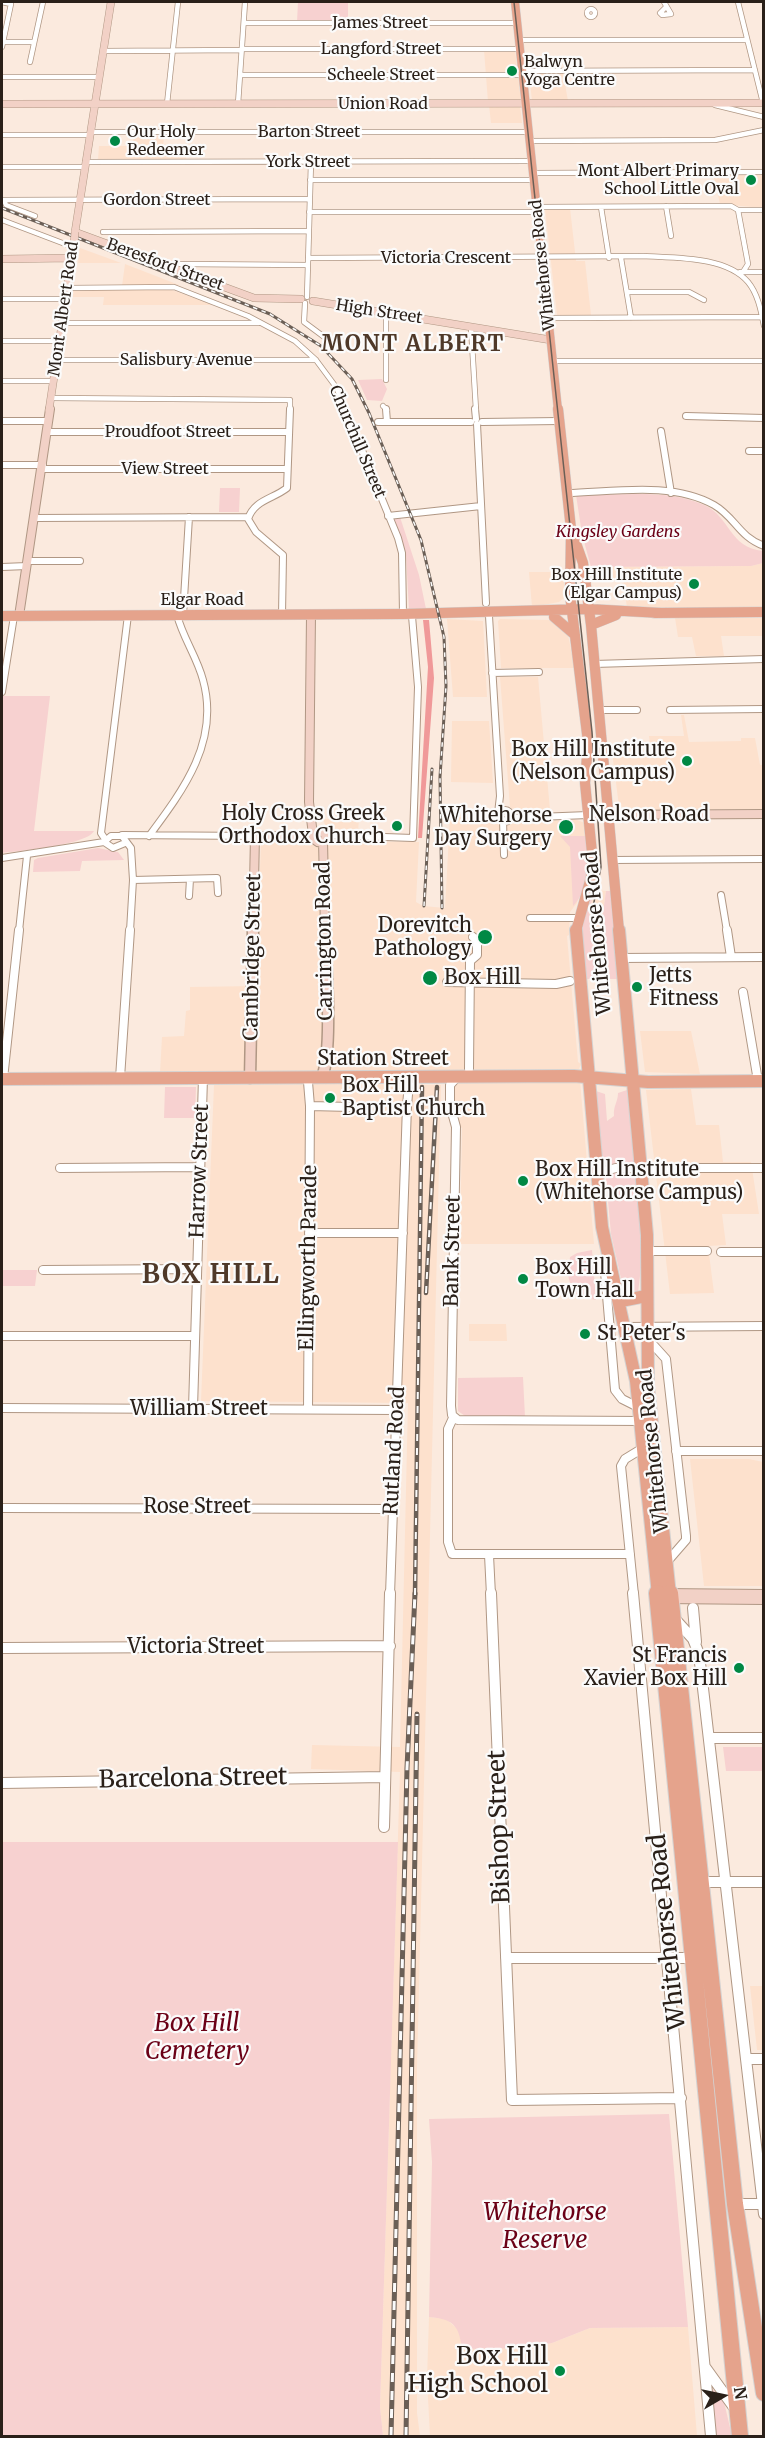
<!DOCTYPE html>
<html>
<head>
<meta charset="utf-8">
<style>
  body { margin:0 }
  #map { position:relative; width:765px; height:2438px; overflow:hidden; background:#fbeade; font-family:Merriweather,serif }
  canvas { display:block }
  .frame { position:absolute; inset:0; border:3px solid #2a2019; pointer-events:none }
  .north { position:absolute; left:693px; top:2366px; width:60px; height:60px; -webkit-text-stroke:4px #fbfbfb; paint-order:stroke; rotate:81deg; font-size:16px; font-weight:700; line-height:24px; text-align:center; color:#2a2019 }
  .north::after { content:''; display:block; margin:auto; width:21px; height:27px; background:#2a2019; clip-path:polygon(50% 0,100% 100%,50% 72%,0 100%) }
</style>
</head>
<body>
<div id="map">
<canvas width="765" height="2438"></canvas>
<div class="frame"></div>
<div class="north">N</div>
</div>
<script>
const ctx = document.querySelector('canvas').getContext('2d');
ctx.lineJoin = 'round';
function fillPath(path, color) { ctx.fillStyle = color; ctx.fill(path, 'evenodd'); }
function strokePath(path, color, width, dash) { ctx.strokeStyle = color; ctx.lineWidth = width; ctx.lineCap = dash ? 'butt' : 'round'; ctx.setLineDash(dash || []); ctx.stroke(path); }
function label(font, color, halo, rows, align = 'center') {
  ctx.font = font + ' Merriweather,serif'; ctx.lineWidth = 4.5; ctx.setLineDash([]); ctx.textBaseline = 'middle'; ctx.strokeStyle = halo; ctx.fillStyle = color; for (const [text, x, y, turn = 0] of rows) {
    ctx.save(); ctx.translate(x, y); ctx.rotate((+turn || 0) * Math.PI / 180); ctx.textAlign = isNaN(turn) ? turn : align; if (halo) ctx.strokeText(text, 0, 0); ctx.fillText(text, 0, 0); ctx.restore();
  }
}
fillPath(new Path2D(`
  M484 50H515L521 102H488Z
  M529 73H563L568 101H532Z
  M489 105H520L522 123H491Z
  M134 136H164L163 146H187L186 160H98L99 146H131Z
  M713 173 763 174V208L720 204Z
  M570 208 576 261H585L591 315H557L545 209Z
  M80 248 113 260 121 263H78Z
  M125 264 179 285 122 286Z
  M73 290H172L213 305H103L104 297H72Z
  M763 563V607L627 608 623 578H592L591 567 751 566Z
  M529 572H564V598L559 602 532 607Z
  M675 618H763V636H721L724 656H696L692 637H678Z
  M447 619 483 621 487 697H453Z
  M500 619 549 620 561 625 568 635 575 668H501L498 621Z
  M500 677H538L550 810H515L510 807Z
  M681 715H684L689 742 741 741V738H755L760 765H763V809L634 810 619 806 612 752H651L649 736H684Z
  M452 721H489L493 783 451 782Z
  M450 817H495L496 820 501 821 577 820 585 823 588 846 585 879 577 903 570 912 569 935 567 936 578 1062 581 1064 579 1069 160 1073 162 1037 184 1036 186 1011 190 1010V987L256 986 261 841 419 842 416 902 423 906 445 908Z
  M323 819H359L358 832 327 830Z
  M595 890 606 891 603 913 610 979H596L589 910Z
  M640 1031H691L700 1074 645 1072Z
  M580 1081 594 1244H460L462 1128 459 1126V1112L454 1105V1085L457 1083Z
  M352 1084 441 1085 417 2068V2413L420 2436H383L380 2407 400 1772 311 1769 312 1745 400 1747 408 1403 201 1401 214 1085Z
  M691 1089 696 1125H719L723 1162H751L759 1214H722L726 1245 708 1246 714 1293 670 1294 646 1090Z
  M469 1324H506L507 1341H469Z
  M690 1459H749L763 1462V1586H704Z
  M750 1986H763V2050H757Z
  M429 2317 446 2319 460 2331 463 2349 552 2343 590 2328 688 2327 697 2436H430L427 2379Z`), '#fde1cd');
fillPath(new Path2D(`
  M298 2H348V22H297Z
  M382 379 387 389 382 401 367 400 358 380Z
  M220 488H240L239 512H219Z
  M576 495C616 496 667 488 704 505 730 516 729 548 763 551V563L751 566 591 567 582 534Z
  M400 517 419 575 426 609 409 610 406 555 392 519Z
  M2 696H50L34 831H94C87 845 19 851 2 853Z
  M560 836H587C587 857 590 890 573 906L570 847Z
  M98 848 118 852 124 860 82 861 80 871 33 872 34 860 38 858Z
  M595 890 589 910 596 979H585C582 941 576 924 595 890Z
  M606 891H611L617 979H610L603 913Z
  M165 1087H196L195 1118H164Z
  M627 1090 634 1165 602 1170 596 1091 605 1094 607 1121 614 1116C613 1106 618 1102 618 1093Z
  M616 1171H626L636 1176 644 1241 638 1293 629 1296 624 1292 611 1234 606 1178Z
  M592 1250 596 1300 580 1297 572 1291 568 1275 570 1257 577 1253Z
  M2 1270H37L35 1286H2Z
  M523 1377 525 1417 465 1416 458 1411V1378Z
  M723 1747H763V1771H726Z
  M2 1842H398L380 2407 383 2436H2Z
  M669 2114 688 2327 590 2328 552 2343 526 2348 462 2349C459 2325 453 2319 429 2317L432 2162 429 2119Z
  M712 2388 724 2402 732 2436H716Z`), '#f7d1d0');
fillPath(new Path2D(`
  M423 620H429L434 678 422 838H418L428 667Z`), '#f09999');
const streetFar3 = new Path2D(`
  M2 2 11 4 2 47
  M664 2 671 14 662 15 660 13 665 8
  M738 2 763 103
  M587 13a4 4 0 1 1 8 0a4 4 0 1 1-8 0Z
  M244 23H517
  M519 40H747
  M2 42H34
  M242 49H520
  M103 51 242 50
  M30 62 43 2
  M522 71 755 70
  M240 75H522
  M2 77H98
  M167 104 178 2
  M238 104 245 2
  M715 105 764 117
  M90 132H528
  M2 135H89
  M529 141 715 140 764 130
  M85 162 531 161
  M2 167H84
  M533 173 764 172
  M310 180H534
  M2 200 309 199
  M4 200 6 205 35 216
  M666 206 671 236
  M537 207 731 206 738 210
  M601 207 609 258
  M738 210 748 264 743 272
  M738 210H764
  M309 212H537
  M2 220 73 247
  M103 232 309 231
  M308 258 644 256C675 258 726 256 748 282 758 294 761 311 764 326
  M621 258 631 318
  M180 264 308 265
  M740 272H764
  M68 288 174 287 248 316 295 341 316 360 336 387 346 410
  M627 292H689L704 300
  M307 297 311 162
  M2 299H66
  M305 303 304 322 331 342
  M386 313V380
  M549 318 761 317
  M62 323H259
  M471 327 476 410
  M2 341H60
  M57 360H316
  M553 361H764
  M2 381H54
  M52 398 290 400V410
  M383 406 387 410`);
const streetFar2 = new Path2D(`
  M345 409 398 538 402 553 403 614
  M386 409 387 422
  M475 409 476 419
  M686 416 764 418
  M2 421H48
  M378 422H471
  M482 422 559 421
  M477 424 486 603
  M661 431 671 493
  M47 432H288
  M749 451H764
  M2 465H43
  M42 469H287
  M567 493C613 492 672 481 714 505 735 517 739 537 764 546
  M388 516 481 506
  M35 518 248 517
  M28 561H80
  M2 567 27 566
  M486 612 489 616 500 796 498 813
  M183 615 189 517
  M282 615 283 555 256 532 248 519C254 500 273 499 287 488L290 409
  M594 664 764 659
  M492 673 539 672
  M2 692 14 616
  M599 710H637
  M670 710 764 709
  M499 816a6 6 0 1 1 12 0a6 6 0 1 1-12 0Z
  M512 818 588 815
  M503 820 504 855
  M122 835 255 836
  M327 835 413 838 418 687 412 616
  M149 836C184 789 220 741 203 680 197 657 183 638 177 615
  M105 839 101 833 128 615
  M125 843 113 848 104 842 111 836H122L131 848 133 880 130 931
  M2 858 104 842
  M612 860 764 859
  M133 880 217 878 218 893
  M721 895 727 931
  M189 896 190 879
  M530 918H577
  M19 931 27 856`);
const streetFar1 = new Path2D(`
  M727 930 731 957
  M621 958 764 957
  M447 982 556 984 570 981
  M743 992 758 1081
  M469 1069 470 961 477 955V941L473 937
  M458 1076 450 1085V1105L456 1127 451 1406 452 1415 458 1420
  M304 1077 308 1082 310 1106 308 1409
  M120 1078 130 930
  M3 1079 19 930
  M310 1106 351 1107
  M60 1168 200 1167
  M596 1173 616 1168H764
  M309 1233H403
  M648 1251H707
  M721 1252H764
  M609 1261 605 1272 615 1390 622 1399 638 1407
  M43 1270 197 1269
  M626 1327 764 1326
  M2 1336H195
  M647 1338 666 1359 686 1536V1540L666 1563
  M2 1408 397 1410
  M193 1408 203 1078
  M453 1418 448 1429V1542L452 1554H630
  M458 1420 643 1421
  M676 1451H764
  M2 1508 392 1509
  M489 1555 491 1595
  M390 1595 407 1106 409 1083 414 1077
  M634 1595 621 1466 625 1459 643 1448`);
const street = new Path2D(`
  M491 1593 512 2100 681 2098
  M633 1593 711 2436
  M693 1608 696 1642
  M675 1619 693 1639 699 1654 764 2214
  M2 1648 390 1646
  M709 1738H764
  M2 1783 385 1777
  M384 1827 390 1593
  M700 1882H764
  M506 1958H694
  M746 2059H764
  M735 2204H764
  M705 2367 733 2406`);
const secondaryFar3 = new Path2D(`
  M111 2 75 232 254 298 301 299
  M2 104 764 103
  M2 259 72 258
  M313 301 551 340
  M49 410 74 244`);
const secondaryFar2 = new Path2D(`
  M311 615 309 802 313 835
  M19 616 50 409
  M588 815 764 814
  M314.5 837a5.5 5.5 0 1 1 11 0a5.5 5.5 0 1 1-11 0Z
  M323 841 325 931
  M253 931 255 836H313`);
const secondaryFar1 = new Path2D(`
  M322 1077C333 1050 326 963 325 930
  M250 1078 253 930`);
const secondary = new Path2D(`
  M664 1596 764 1597`);
const primaryFar3 = new Path2D(`
  M515 2 558 410`);
const primaryFar2 = new Path2D(`
  M558 409 571 529 583 563 591 625 619 931
  M571 533 570 595 588 742 585 783 592 853 591 877 576 931
  M654 613 764 612
  M2 616 403 614 588 609 661 613
  M554 617 575 635
  M591 625 616 615`);
const primaryFar1 = new Path2D(`
  M576 930 602 1227 636 1381 658 1595
  M619 930 647 1235 648 1386 670 1595
  M2 1079 574 1076 648 1082 764 1081
  M621 1301 646 1296`);
const primary = new Path2D(`
  M657 1593 740 2436
  M670 1593 735 2204 764 2393`);
strokePath(streetFar3, '#b09784', 6);
strokePath(streetFar2, '#b09784', 8);
strokePath(streetFar1, '#b09784', 10);
strokePath(street, '#b09784', 12);
strokePath(secondaryFar3, '#b09784', 8);
strokePath(secondaryFar2, '#b09784', 10);
strokePath(secondaryFar1, '#b09784', 13);
strokePath(secondary, '#b09784', 16);
strokePath(primaryFar3, '#d4d2d1', 9);
strokePath(primaryFar2, '#d4d2d1', 11);
strokePath(primaryFar1, '#d4d2d1', 14);
strokePath(primary, '#d4d2d1', 18);
strokePath(streetFar3, '#fff', 4.5);
strokePath(streetFar2, '#fff', 6);
strokePath(streetFar1, '#fff', 8);
strokePath(street, '#fff', 10);
strokePath(secondaryFar3, '#f2d1c6', 7);
strokePath(secondaryFar2, '#f2d1c6', 8);
strokePath(secondaryFar1, '#f2d1c6', 10);
strokePath(secondary, '#f2d1c6', 14);
strokePath(primaryFar3, '#e5a38c', 8);
strokePath(primaryFar2, '#e5a38c', 10);
strokePath(primaryFar1, '#e5a38c', 12);
strokePath(primary, '#e5a38c', 16);
strokePath(new Path2D(`
  M514 2 592 732 601 867 592 912 598 972`), '#6b5f56', 1.5);
const railFar2 = new Path2D(`
  M2 208 270 314 321 346 352 379 369 413 421 540 444 637 446 686 440 777 442 908
  M424 906 432 769`);
const railFar1 = new Path2D(`
  M426 1293 437 1087
  M415 1595 422 1087`);
const rail = new Path2D(`
  M391 2436 407 1768 415 1593
  M406 2436 417 1714`);
strokePath(railFar2, '#6b5f56', 3);
strokePath(railFar1, '#6b5f56', 4.5);
strokePath(rail, '#6b5f56', 5);
strokePath(railFar2, '#fbfbfb', 1.5, [4.5]);
strokePath(railFar1, '#fbfbfb', 2, [7]);
strokePath(rail, '#fbfbfb', 3, [9]);
const secondaryBridge = new Path2D(`
  M74 244 75 232`);
strokePath(secondaryBridge, '#b09784', 8, []);
strokePath(secondaryBridge, '#f2d1c6', 7);
for (const [x, y, r, color] of [
  [512,71,6,"#084"],
  [115,141,6,"#084"],
  [751,180,6,"#084"],
  [694,584,6,"#084"],
  [687,761,6,"#084"],
  [397,826,6,"#084"],
  [566,827,8,"#084"],
  [485,937,8,"#084"],
  [430,978,8,"#084"],
  [637,987,6,"#084"],
  [330,1098,6,"#084"],
  [523,1181,6,"#084"],
  [523,1279,6,"#084"],
  [585,1334,6,"#084"],
  [739,1668,6,"#084"],
  [560,2371,6,"#084"]
]) { const dot = new Path2D(); dot.arc(x, y, r, 0, 2 * Math.PI); ctx.fillStyle = color; ctx.fill(dot); strokePath(dot, '#fbfbfb', 2); }
label('16px', '#2a2019', '#fbfbfb', [
  ["James Street",380,23],
  ["Langford Street",381,49],
  ["Scheele Street",381,75],
  ["Union Road",383,104],
  ["Barton Street",309,132],
  ["York Street",308,162],
  ["Gordon Street",157,200],
  ["Victoria Crescent",446,258],
  ["Beresford Street",165,265,20],
  ["Whitehorse Road",543,265,-96],
  ["Mont Albert Road",64,309,-82],
  ["High Street",379,312,9],
  ["Salisbury Avenue",186,360],
  ["Proudfoot Street",168,432],
  ["Churchill Street",357,442,67],
  ["View Street",165,469],
  ["Elgar Road",202,600]
]);
label('16px', '#2a2019', '#fbfbfb', [
  ["Balwyn",524,62],
  ["Yoga Centre",524,80],
  ["Our Holy",127,132],
  ["Redeemer",127,150],
  ["Mont Albert Primary",739,171,"right"],
  ["School Little Oval",739,189,"right"],
  ["Box Hill Institute",682,575,"right"],
  ["(Elgar Campus)",682,593,"right"]
], 'left');
label('italic 16px', '#6b0016', '#fbfbfb', [
  ["Kingsley Gardens",618,532]
]);
label('20px', '#2a2019', '#fbfbfb', [
  ["Box Hill Institute",675,750,"right"],
  ["(Nelson Campus)",675,773,"right"],
  ["Holy Cross Greek",385,814,"right"],
  ["Orthodox Church",385,837,"right"],
  ["Whitehorse",552,816,"right"],
  ["Day Surgery",552,839,"right"],
  ["Dorevitch",472,926,"right"],
  ["Pathology",472,949,"right"],
  ["Jetts",649,976],
  ["Fitness",649,999],
  ["Box Hill",444,978],
  ["Box Hill",342,1086],
  ["Baptist Church",342,1109],
  ["Box Hill Institute",535,1170],
  ["(Whitehorse Campus)",535,1193],
  ["Box Hill",535,1268],
  ["Town Hall",535,1291],
  ["St Peter's",597,1334],
  ["St Francis",727,1656,"right"],
  ["Xavier Box Hill",727,1679,"right"]
], 'left');
label('20px', '#2a2019', '#fbfbfb', [
  ["Nelson Road",649,815],
  ["Whitehorse Road",598,933,-95],
  ["Carrington Road",325,941,-91],
  ["Cambridge Street",253,957,-89],
  ["Station Street",383,1059],
  ["Harrow Street",200,1171,-88],
  ["Bank Street",453,1251,-89],
  ["Ellingworth Parade",309,1258,-89],
  ["William Street",199,1409],
  ["Rutland Road",395,1451,-87],
  ["Whitehorse Road",654,1451,-96],
  ["Rose Street",197,1507],
  ["Victoria Street",196,1647]
]);
ctx.letterSpacing = '1.5px';
label('bold 22px', '#4f3929', '#fbfbfb', [
  ["MONT ALBERT",413,345]
]);
ctx.letterSpacing = '0px';
label('24px', '#2a2019', '#fbfbfb', [
  ["Barcelona Street",193,1779,-1],
  ["Bishop Street",500,1827,-92],
  ["Whitehorse Road",668,1932,-96]
]);
label('italic 24px', '#6b0016', '#fbfbfb', [
  ["Box Hill",197,2024],
  ["Cemetery",197,2052],
  ["Whitehorse",545,2213],
  ["Reserve",545,2241]
]);
label('24px', '#2a2019', '#fbfbfb', [
  ["Box Hill",548,2357],
  ["High School",548,2385]
], 'right');
ctx.letterSpacing = '1.5px';
label('bold 26px', '#4f3929', '#fbfbfb', [
  ["BOX HILL",211,1276]
]);
ctx.letterSpacing = '0px';
</script>
</body>
</html>
